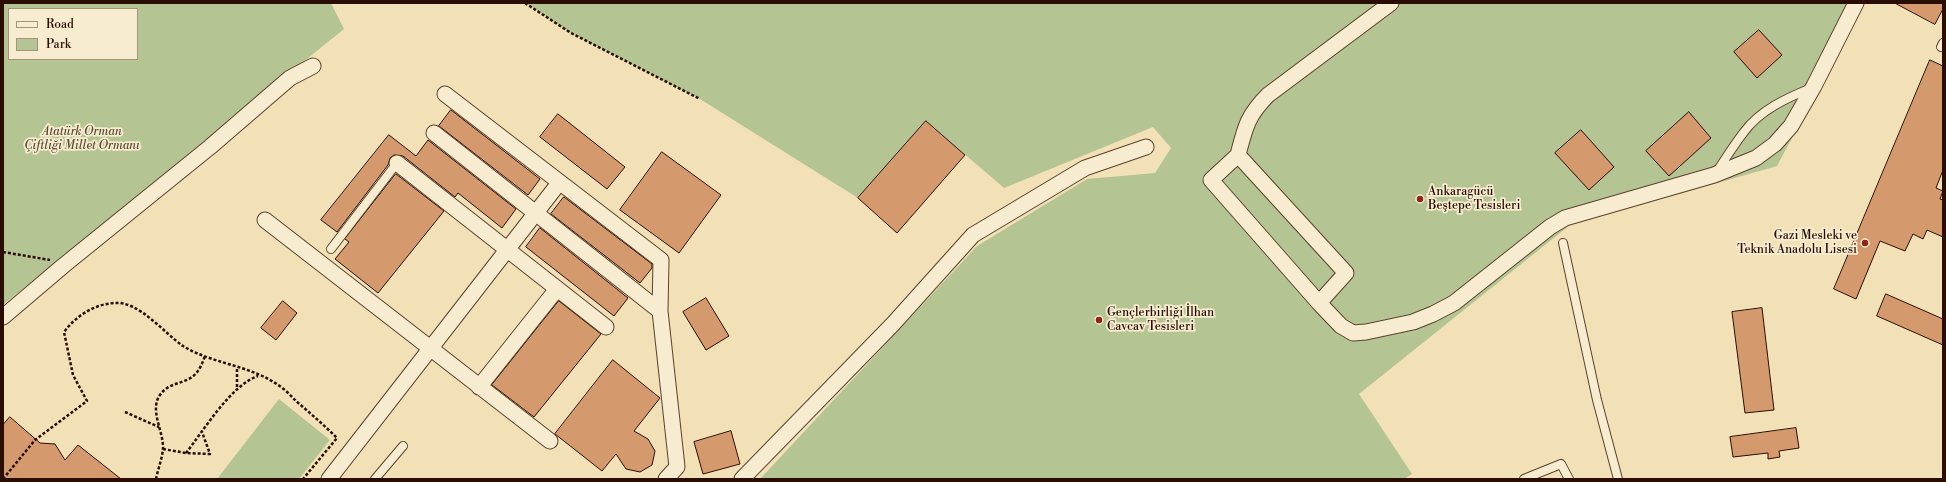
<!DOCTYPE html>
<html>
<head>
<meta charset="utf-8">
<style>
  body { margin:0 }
  #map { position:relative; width:1946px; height:482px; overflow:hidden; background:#f2e1b7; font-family:"Libre Bodoni",serif }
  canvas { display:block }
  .frame { position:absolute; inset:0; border:4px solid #290d01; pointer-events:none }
  .legend { position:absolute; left:8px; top:8px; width:130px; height:52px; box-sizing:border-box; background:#f7ecd0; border:1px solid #a5937d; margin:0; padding:5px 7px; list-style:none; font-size:12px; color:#290d01 }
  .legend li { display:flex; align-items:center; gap:8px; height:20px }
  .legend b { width:20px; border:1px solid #a5937d }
</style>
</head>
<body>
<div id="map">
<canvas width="1946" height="482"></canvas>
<div class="frame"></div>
<ul class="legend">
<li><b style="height:5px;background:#f7ecd0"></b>Road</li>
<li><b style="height:11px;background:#b5c493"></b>Park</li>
</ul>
</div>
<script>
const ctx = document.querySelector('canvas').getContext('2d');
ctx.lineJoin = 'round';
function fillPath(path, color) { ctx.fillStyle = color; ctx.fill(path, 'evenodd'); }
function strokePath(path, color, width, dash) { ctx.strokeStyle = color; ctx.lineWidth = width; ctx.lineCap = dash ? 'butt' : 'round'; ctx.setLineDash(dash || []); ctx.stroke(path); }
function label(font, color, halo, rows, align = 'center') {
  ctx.font = font + ' "Libre Bodoni",serif'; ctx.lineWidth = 3.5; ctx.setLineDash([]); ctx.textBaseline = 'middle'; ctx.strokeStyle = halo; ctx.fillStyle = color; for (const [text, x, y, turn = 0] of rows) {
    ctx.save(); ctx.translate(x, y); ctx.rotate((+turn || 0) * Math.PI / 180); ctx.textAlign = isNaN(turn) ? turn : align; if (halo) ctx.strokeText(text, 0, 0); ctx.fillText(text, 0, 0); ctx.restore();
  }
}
fillPath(new Path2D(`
  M3 3H331L344 29 3 305ZM9 9H137V59H9Z
  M525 3H1864L1777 166 1570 225 1359 394 1412 474 1404 479H760L977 246 1087 179 1155 173 1171 148 1153 127 1004 188 926 121 858 198 700 99 571 33Z
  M279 399 330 440 299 479H217Z`), '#b5c493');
const building = new Path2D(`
  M1895 3H1943V9L1935 24Z
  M1759 30 1782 55 1757 78 1734 52Z
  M1930 60 1943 66V170L1936 188 1943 191 1940 199 1943 200V237L1927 230 1923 239 1913 234 1905 251 1880 241 1856 299 1834 289Z
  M451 110 540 179 528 195 439 126Z
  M1689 112 1711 138 1669 176 1646 151Z
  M558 114 625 167 607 189 540 137Z
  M926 121 965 155 897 233 858 198Z
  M1581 130 1614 167 1589 190 1555 153Z
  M389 135 416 156 428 140 516 209 502 228 458 193 455 197 403 156 394 155 390 158 388 165 337 232 321 220Z
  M662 152 721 195 679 253 620 210Z
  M396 174 444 211 378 293 335 259 349 242 345 239Z
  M564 197 652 264V268L640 283 551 214Z
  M540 228 628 298 614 316 526 247Z
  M1886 294 1943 319V345L1877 316Z
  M706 298 729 336 706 350 683 312Z
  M283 301 297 313 276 340 261 328Z
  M559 301 601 334 534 417 492 385Z
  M1762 308 1774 410 1745 413 1732 312Z
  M613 360 660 398 634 431 648 439 655 451 652 465 640 472 626 469 616 454 602 471 555 434Z
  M10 417 40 443 55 444 65 460 78 445 121 479H3V425Z
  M1796 428 1799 448 1779 451 1780 457 1768 459V453L1733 457 1730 437Z
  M731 431 740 464 703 474 694 442Z`);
fillPath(building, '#d49a6d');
strokePath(building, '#290d01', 1);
const lane = new Path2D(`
  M1941 47 1943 43
  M1716 173C1725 159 1734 145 1744 132 1760 110 1787 98 1811 88
  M1563 243 1597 400 1618 479
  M331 249 397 163
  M375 479 403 446
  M1524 479 1561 464 1569 479`);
const street = new Path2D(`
  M445 94 661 260 660 311 677 467 666 479
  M434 133 660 311
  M1238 155 1346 273 1319 303 1211 180Z
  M1238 155C1245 128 1247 116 1268 95L1391 3
  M397 163 606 327
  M265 220 550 441
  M1319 303 1341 326 1353 333 1366 332 1413 322 1433 314 1454 303 1550 227 1565 218 1714 175 1756 158 1775 144 1791 126 1814 86 1856 3
  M3 317 63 266 210 147 290 78 313 66
  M479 387 557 289
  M329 479 559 183
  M742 479 893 324 973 235 1085 168 1146 147`);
strokePath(lane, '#5b422e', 10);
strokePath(street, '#5b422e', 17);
strokePath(new Path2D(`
  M525 3 571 33 700 99
  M3 252 50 260
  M237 387V368
  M125 412 159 427
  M163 449 186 453 210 454 202 432
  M186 453C204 430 231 385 258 376
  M3 479 35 440 87 401 73 375 64 332C76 316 94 304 115 303 139 301 164 333 183 346 212 364 250 365 278 385 285 389 291 396 296 401 310 413 324 425 337 438L303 479
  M156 479C158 469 162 459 163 449 164 432 149 410 160 395 168 383 182 384 192 377 199 372 202 364 205 356`), '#290d01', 2.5, [3, 2]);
strokePath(lane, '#f7ecd0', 8);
strokePath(street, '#f7ecd0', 15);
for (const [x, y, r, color] of [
  [1420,199,4,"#8f2418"],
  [1865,243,4,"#8f2418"],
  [1099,320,4,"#8f2418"]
]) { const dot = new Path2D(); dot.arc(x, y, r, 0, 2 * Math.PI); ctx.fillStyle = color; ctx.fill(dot); strokePath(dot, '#f7ecd0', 1.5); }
label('italic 12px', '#5a4d34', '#f7ecd0', [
  ["Atatürk Orman",82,132],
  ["Çiftliği Millet Ormanı",82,146]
]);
label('12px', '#290d01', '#f7ecd0', [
  ["Ankaragücü",1428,192],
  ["Beştepe Tesisleri",1428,206],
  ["Gazi Mesleki ve",1857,236,"right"],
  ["Teknik Anadolu Lisesi",1857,250,"right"],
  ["Gençlerbirliği İlhan",1107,313],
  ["Cavcav Tesisleri",1107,327]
], 'left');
</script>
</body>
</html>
